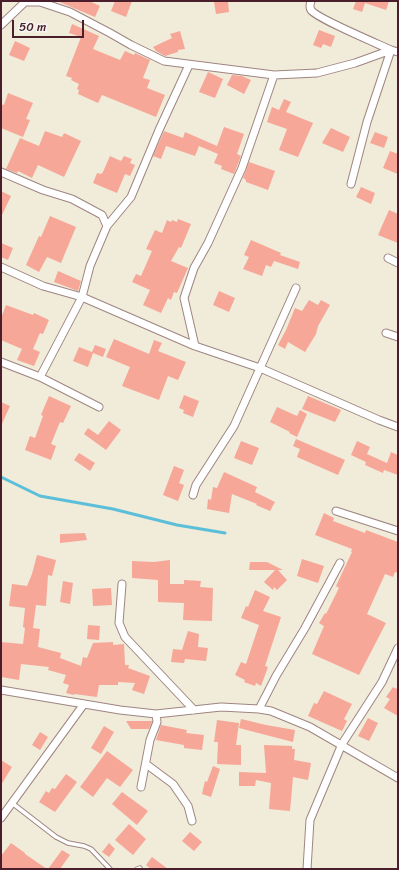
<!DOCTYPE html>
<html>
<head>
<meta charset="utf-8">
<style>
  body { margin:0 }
  #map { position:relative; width:399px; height:870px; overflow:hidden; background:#f1ebd9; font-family:Sriracha,sans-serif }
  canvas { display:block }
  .frame { position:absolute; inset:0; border:2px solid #4a1f2b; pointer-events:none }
  .scale { position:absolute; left:12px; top:20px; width:72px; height:18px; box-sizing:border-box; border:2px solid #4a1f2b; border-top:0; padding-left:5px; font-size:12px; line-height:14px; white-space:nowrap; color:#4a1f2b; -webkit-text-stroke:3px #f6f6f2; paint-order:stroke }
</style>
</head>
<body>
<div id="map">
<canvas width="399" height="870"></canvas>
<div class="frame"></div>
<div class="scale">50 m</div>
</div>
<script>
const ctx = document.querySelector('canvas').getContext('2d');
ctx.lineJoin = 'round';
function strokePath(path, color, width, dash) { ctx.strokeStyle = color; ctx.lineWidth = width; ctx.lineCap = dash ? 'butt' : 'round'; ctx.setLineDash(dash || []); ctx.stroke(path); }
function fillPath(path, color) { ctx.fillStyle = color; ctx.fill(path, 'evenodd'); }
strokePath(new Path2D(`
  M1 477 40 496 113 509 177 525 225 533`), '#5cbfda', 3);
fillPath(new Path2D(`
  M57 1H89L100 6 95 17Z
  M115 1H132L126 17 111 11Z
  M228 1 229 12 216 14 214 2Z
  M356 1H389L386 10 365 3 362 12 353 9Z
  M72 24 99 36 93 49 120 60 125 51 134 55 135 53 150 60 143 78 150 80 147 88 165 95 156 117 102 95 98 103 78 94 79 90 77 89 79 84 71 80 72 78 66 76 81 37 69 33Z
  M319 30 335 36 331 47 323 44 321 48 313 45Z
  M180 31 185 49 178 50V52L165 56 156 51 153 47 172 38 170 34Z
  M15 41 30 48 24 61 9 55Z
  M208 72 223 79 215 98 199 92Z
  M232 75 242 76 251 80 244 94 227 85Z
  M8 93 33 103 26 119 30 120 23 137 1 128V104L4 105Z
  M284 99 291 102 286 112 313 123 298 157 279 150 287 129 267 122 272 107 279 110Z
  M224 127 244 134 237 154 241 156 234 174 221 169 222 166 214 163 218 154 199 146 195 156 166 146 161 159 153 156 164 131 183 138 185 132 217 146Z
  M331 128 350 137 343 152 322 143Z
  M45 131 62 137 64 133 81 141 64 177 38 165 32 178 18 171 17 173 6 169 20 138 39 146Z
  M375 132 388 137 384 148 370 143Z
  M390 151 398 154V174L383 168Z
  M110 156 121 161 124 156 132 159 130 163 135 165 130 176 125 174 117 193 93 183 97 173 101 174 103 172Z
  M249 162 275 171 268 190 246 182V180L243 178Z
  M361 187 375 193 371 204 356 197Z
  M1 191 11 196 1 217Z
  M389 210 398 214V243L378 235Z
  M50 216 76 227 61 263 47 257 39 272 26 265 39 236 41 237Z
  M178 219 191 224 181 248 179 247 171 261 188 268 177 293 174 292 171 300 168 298 161 313 143 305 150 290 132 282 136 274 141 276 152 251 146 249 155 230 162 233 167 220 171 222 172 220 177 222Z
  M251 240 281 253 280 255 300 262 298 269 274 261 271 267 266 265 262 276 243 269 249 257 244 255Z
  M1 243 13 248 8 260 1 257Z
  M58 271 81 281 78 291 54 282Z
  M219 291 235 298 229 312 213 305Z
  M309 300 318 305 321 300 330 305 318 326 316 334 305 352 288 342 285 349 278 345 286 330 295 308 302 311Z
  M6 305 33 315 34 313 49 320 43 334 40 333 33 349 40 352 34 366 17 360 22 349 1 340V318Z
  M114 339 149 354 154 340 162 343 158 351 186 362 178 380 168 376 159 400 122 386 130 367 106 357Z
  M95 345 106 349 103 357 93 353 88 367 73 361 79 347 92 352Z
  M184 395 199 401 193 417 183 413 184 410 179 408Z
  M49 396 71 406 63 423 60 422 51 444 56 446 51 460 25 450 30 436 35 438 43 416 41 415Z
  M308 396 341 410 335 422 302 409Z
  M1 402 10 406 1 426Z
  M277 407 297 416 300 410 307 414 297 437 289 433 290 432 270 422Z
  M109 421 121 430 106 450 84 434 88 428 98 435Z
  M296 439 345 460 338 475 297 457 300 449 293 446Z
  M241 441 259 448 252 465 234 458Z
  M357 441 370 447 367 454 387 463 391 452 398 455V475L384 470 383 473 365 465 366 462 351 455Z
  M79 453 95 463 90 471 74 460Z
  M174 466 184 470 179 483 184 485 178 501 163 495Z
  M224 472 257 487 255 492 275 502 270 511 256 505 257 504 232 494 229 513 207 509 208 499 211 500 213 487 217 488Z
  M324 513 334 518 333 521 365 533 366 530 398 542V573L395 572 393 577 385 574 367 614 386 623 359 675 312 654 324 626 319 623 325 613 326 614 339 588 336 586 352 552H351L352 549 315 535Z
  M85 533 87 540 60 543V534Z
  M37 555 56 560 52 576 48 575 46 606 36 605 33 628 40 629 38 647 61 653 60 658 81 666 83 657 87 658 93 643 113 642V645L124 644 125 665H129L128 668 150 676 144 694 132 690 135 683 118 682V685H99L97 697 74 694V695L66 693 69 685 63 683 66 675 48 670 49 667 21 664 19 680 1 677V642L23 644 25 628 23 627 25 608 9 606 12 584 27 586 32 574Z
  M302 559 324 566 318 583 297 576Z
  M170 560V584H184V580L201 581 200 587 213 588 212 621 183 620 184 603 158 602V580L132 578V561L154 562Z
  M250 562H267L283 570H278L287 580 277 590 274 587 273 590 264 582 275 570H249Z
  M63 581 73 583 70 604 60 602Z
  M111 588 112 605 93 606 92 589Z
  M255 590 270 597 263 611 281 617 265 666 268 667 261 686 256 683 255 686 244 682 245 680 235 675 241 662 246 664 259 625 241 618 246 606 248 607Z
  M88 625 100 626 99 640 87 639Z
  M188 631 199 634 198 647 208 648 206 661 185 659 184 663 171 662 173 649 182 650Z
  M398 686V716L384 708 390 699 386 697 393 687 396 689Z
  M324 691 352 704 344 719 347 721 342 731 308 716 314 703 317 704Z
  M368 718 378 723 369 741 358 736Z
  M241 719 266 725 295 730 293 742 239 728Z
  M217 720 239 723 236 745H241V765L217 764 218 742H214Z
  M126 721H152V722L149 729H131Z
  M161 725 187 730 186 733 204 735 202 750 184 748V745L156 740Z
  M104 726 114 732 101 754 91 748Z
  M40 732 48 737 40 750 32 745Z
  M264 745 292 746V749H295L294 760 311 763 308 780 293 777 290 811 269 809 271 783 256 780 255 786H239V772L266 773Z
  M107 751 133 770 120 787 107 778 93 797 80 787Z
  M1 760 12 767 1 785Z
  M213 766 220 769 211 797 202 794 205 781 207 782Z
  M66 774 77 782 55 812 39 802 46 791 49 793 52 788 55 789Z
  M122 792 148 811 137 825 112 804Z
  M129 824 146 839 133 855 115 840Z
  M190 832 202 842 194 851 182 841Z
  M11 843 25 853V854L47 869H1V856Z
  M109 843 115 849 109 857 102 852Z
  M62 850 70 855 60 869H48Z
  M152 857 168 869H151L146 865Z`), '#f6a798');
const service = new Path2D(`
  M12 803 56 837 68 843 84 846 91 849 110 869
  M137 869 140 868`);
const minor = new Path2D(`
  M311 1C310 4 309 7 311 10 316 18 378 44 391 50
  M1 25 25 2H40L70 12 110 33 131 45 164 61 274 75 317 73 355 63 391 50
  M1 172 43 190 72 199 102 215 107 226 90 266 82 297 195 346 260 368 379 420 398 427
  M351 184 367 122 391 50 398 52
  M107 226 131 197 159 130 189 65
  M388 258 398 263
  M1 267 43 286 82 297 40 377 1 362
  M386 333 398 337
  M195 346 184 298 194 268 208 243 242 168 274 75
  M40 377 99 407
  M193 495 196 485 234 426 296 288
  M336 511 398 531
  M122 584 119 623 125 637 194 710
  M1 690 120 710 156 714 221 707 259 709 271 711 310 727 398 778
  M259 709 276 676 305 628 340 563
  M146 764 173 784 188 806 192 821
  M141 787 150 740 157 722 156 714
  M1 818 84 704
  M307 869 310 820 342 744 382 682 398 648`);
strokePath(service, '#9e8582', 5.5);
strokePath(minor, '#9e8582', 9);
strokePath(service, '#fff', 3.5);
strokePath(minor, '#fff', 7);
</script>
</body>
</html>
